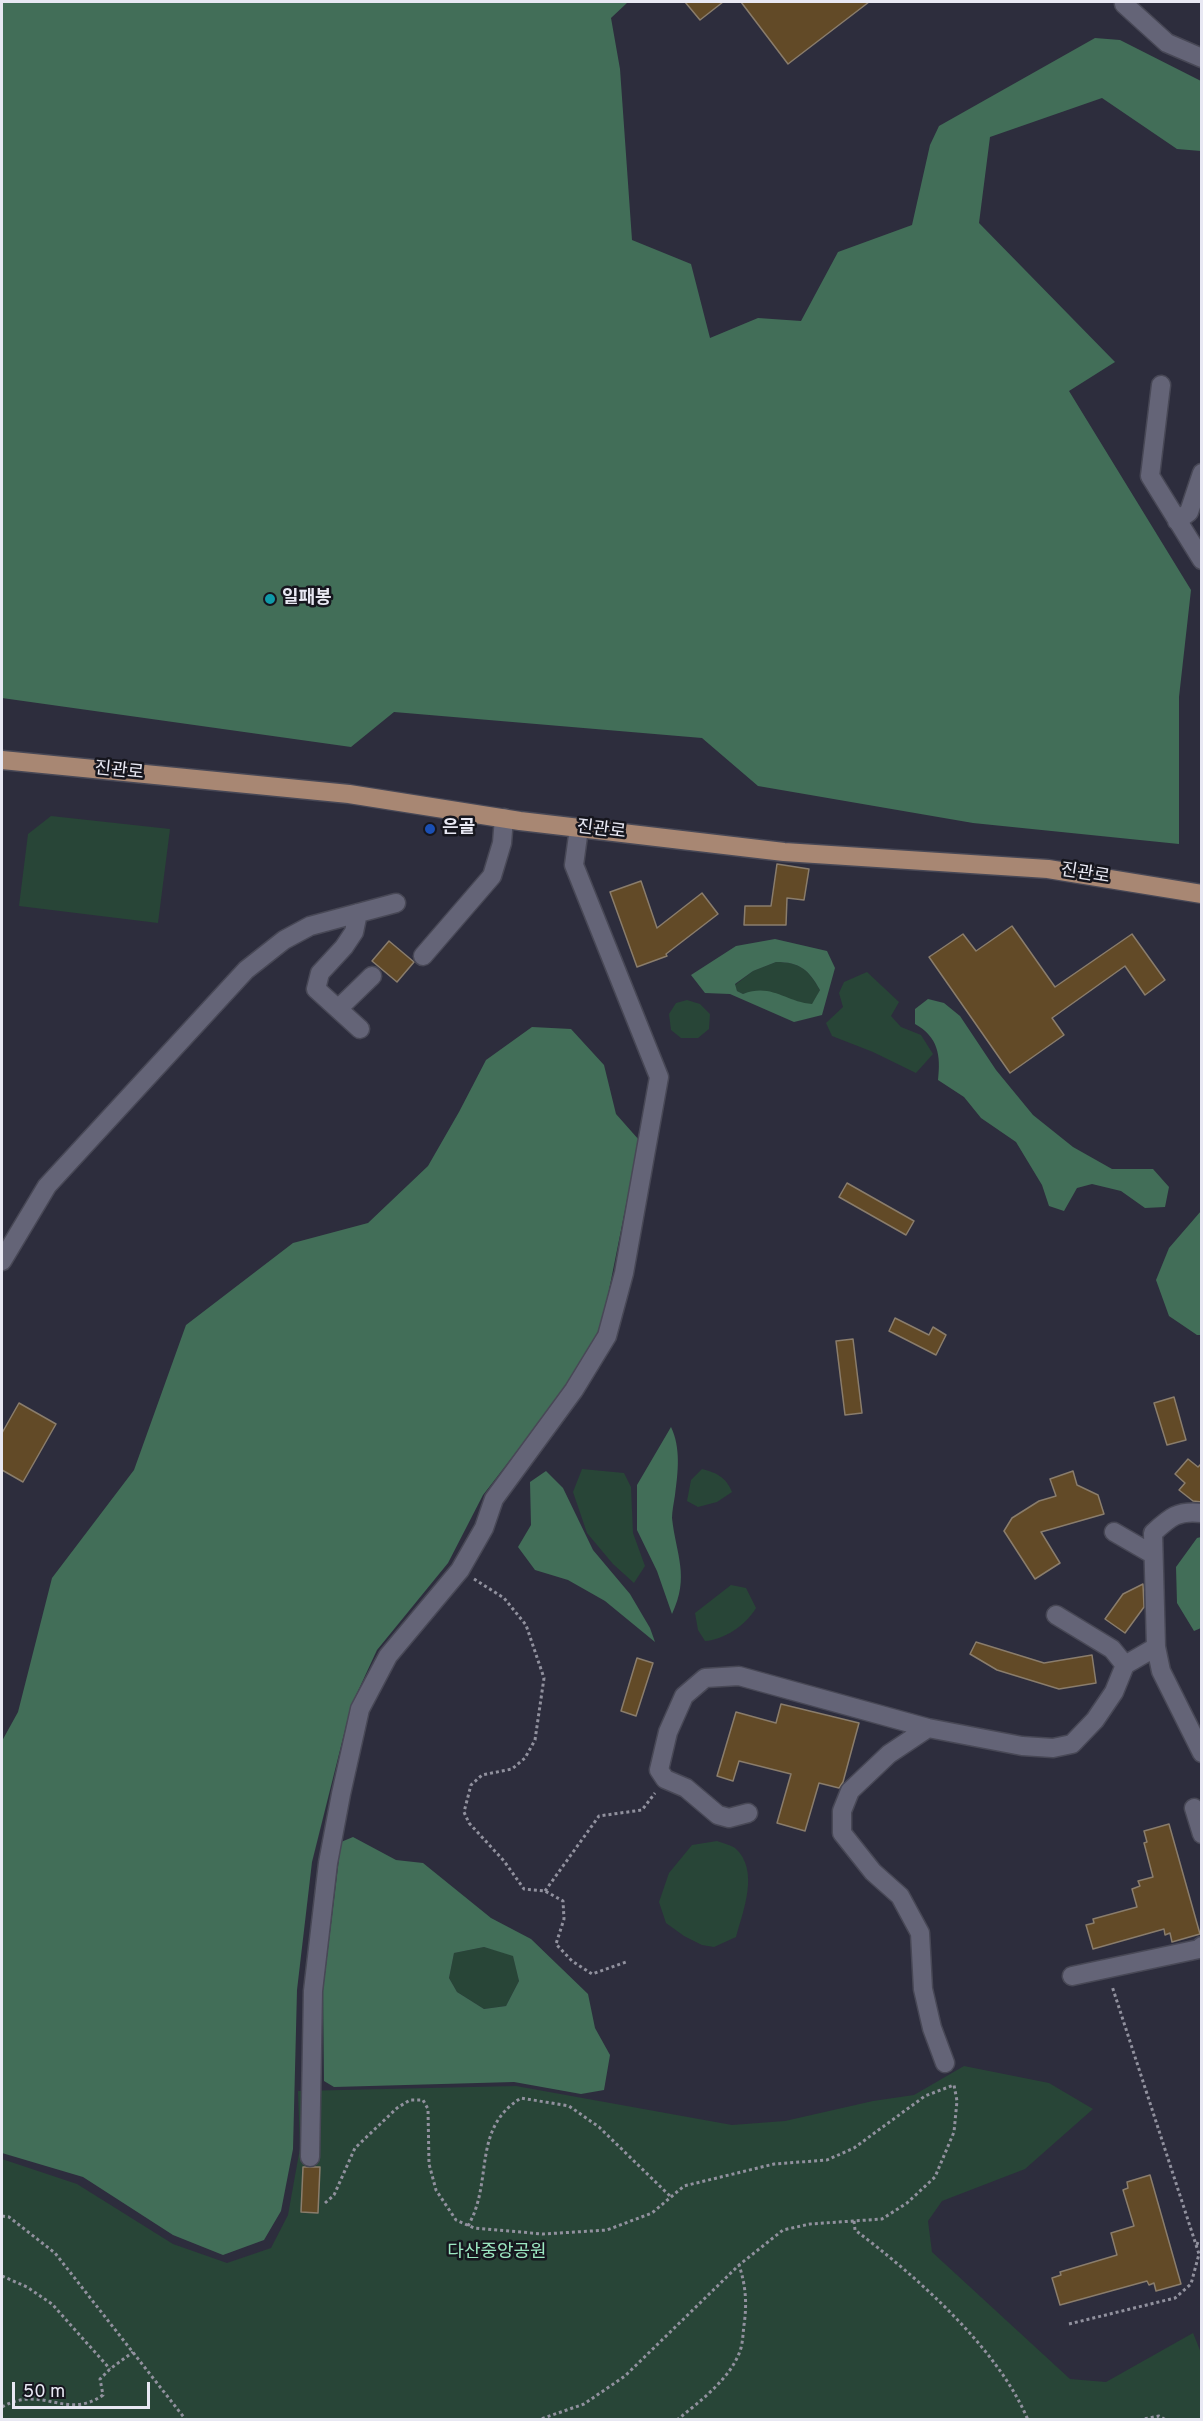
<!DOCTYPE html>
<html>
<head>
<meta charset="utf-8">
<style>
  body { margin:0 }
  #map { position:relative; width:1203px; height:2421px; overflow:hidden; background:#2d2d3d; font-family:Overpass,sans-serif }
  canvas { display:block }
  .frame { position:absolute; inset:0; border:3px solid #e8e8f3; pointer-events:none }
  .scale { position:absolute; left:12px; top:2382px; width:138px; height:27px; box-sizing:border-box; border:3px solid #e8e8f3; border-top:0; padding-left:8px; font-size:18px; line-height:21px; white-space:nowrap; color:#e8e8f3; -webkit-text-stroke:4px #16161e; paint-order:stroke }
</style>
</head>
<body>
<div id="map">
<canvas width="1203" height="2421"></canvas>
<div class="frame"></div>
<div class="scale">50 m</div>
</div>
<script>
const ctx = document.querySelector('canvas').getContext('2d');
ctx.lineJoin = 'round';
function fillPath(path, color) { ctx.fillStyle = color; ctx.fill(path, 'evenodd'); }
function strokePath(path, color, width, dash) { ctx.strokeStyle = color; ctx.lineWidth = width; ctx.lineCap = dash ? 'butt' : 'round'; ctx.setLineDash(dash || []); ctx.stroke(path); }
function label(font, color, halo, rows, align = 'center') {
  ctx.font = font + ' Overpass,"Noto Sans KR",sans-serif'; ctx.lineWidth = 5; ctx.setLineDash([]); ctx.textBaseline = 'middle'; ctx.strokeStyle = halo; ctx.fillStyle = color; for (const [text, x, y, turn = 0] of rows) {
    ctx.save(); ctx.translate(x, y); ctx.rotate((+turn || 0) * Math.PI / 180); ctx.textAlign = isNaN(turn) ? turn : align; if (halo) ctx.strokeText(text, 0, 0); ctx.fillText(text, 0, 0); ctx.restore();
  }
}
fillPath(new Path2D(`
  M51 816 170 829 158 923 19 906 28 834Z
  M776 962C800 962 809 970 820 990L812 1005C788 1002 767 985 743 994L737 991 735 985 753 971Z
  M867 972 899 1002 891 1016 901 1027 921 1035 933 1054 916 1073 873 1052 832 1036 826 1023 843 1007 839 993 844 982Z
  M687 1000 700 1004 710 1014 709 1029 698 1038H681L671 1030 669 1014 676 1003Z
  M582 1469 624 1473 631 1487 633 1533 645 1566 634 1583 613 1564 587 1533 573 1492Z
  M702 1469C717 1473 726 1477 732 1492L717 1502 698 1507 687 1501 691 1480Z
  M731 1585 746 1588 756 1608C746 1625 724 1640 705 1641L698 1630 695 1613Z
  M717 1841C722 1843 731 1845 735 1848 760 1870 743 1911 736 1937L714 1947 702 1945 684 1936 666 1923 659 1902 669 1873 692 1845Z
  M484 1947 513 1955 519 1981 506 2006 484 2009 457 1992 449 1978 454 1953Z
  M964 2066 1049 2083 1093 2109 1025 2169 942 2201 928 2221 932 2252 1070 2379 1106 2382 1193 2333 1201 2353V2419H2V2159L77 2184 173 2244 227 2263 271 2248 288 2215 300 2148 298 2091 516 2086 732 2125 785 2121 873 2101 914 2095Z`), '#284537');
fillPath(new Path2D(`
  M2 2H628L611 18 620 69 632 240 691 264 710 338 758 318 801 321 838 252 912 225 930 145 939 126 1095 38 1120 40 1201 81V151L1177 149 1102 98 990 137 979 223 1115 362 1069 391 1191 590 1179 697V844L973 823 758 786 702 738 394 712 351 747 2 698Z
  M775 939 827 951 835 968 822 1015 794 1022 730 994 705 993 691 975 736 946ZM776 962C800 962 809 970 820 990L812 1004C785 1002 772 983 743 994L737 991 735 984 753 971Z
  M928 999 944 1003 960 1016 996 1070 1033 1115 1073 1147 1112 1169H1153L1169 1187 1165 1207 1145 1208 1121 1191 1092 1184 1077 1188 1064 1211 1049 1206 1042 1185 1016 1142 981 1118 964 1097 938 1080C941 1055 938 1037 915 1024V1009Z
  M532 1027 571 1029 604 1065 616 1114 639 1140 600 1335 568 1385 483 1495 448 1563 377 1650 351 1706 312 1862 297 1990 293 2149 281 2211 264 2240 223 2255 173 2235 83 2177 2 2153V1741L18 1712 52 1578 134 1470 186 1325 293 1243 368 1223 428 1166 459 1112 486 1060Z
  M1201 1211 1202 1335H1197L1169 1316 1156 1280 1169 1248Z
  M671 1427C681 1448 678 1472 675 1495 674 1502 672 1511 672 1518 676 1555 690 1576 672 1614L657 1571 637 1530V1485Z
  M546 1471 563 1488 593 1550 630 1594 650 1628 655 1642 605 1601 568 1580 535 1570 518 1547 531 1525 530 1482Z
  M1201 1537V1628L1194 1631 1177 1603 1176 1567 1197 1538Z
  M353 1837 396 1860 423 1863 491 1918 531 1939 588 1994 595 2028 610 2055 604 2090 581 2094 514 2082 334 2087 324 2081 323 1990 341 1842ZM484 1947 513 1956 519 1981 506 2006 484 2009 457 1992 449 1978 454 1953Z`), '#426e58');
const building = new Path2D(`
  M685 2H723L700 20Z
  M741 2H869L788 64Z
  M777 864 809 869 804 900 787 898 786 925H744L745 906H771Z
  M641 881 657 928 702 893 718 914 666 954 667 956 637 967 610 892Z
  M1012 926 1055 987 1132 934 1165 980 1145 995 1125 966 1052 1018 1064 1035 1010 1073 929 957 963 934 976 951Z
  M389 941 414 962 397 982 372 961Z
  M847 1183 914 1221 906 1235 839 1197Z
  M895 1318 929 1335 933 1327 946 1335 936 1355 889 1331Z
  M853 1339 862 1413 845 1415 836 1341Z
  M1174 1397 1186 1440 1167 1445 1154 1403Z
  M19 1403 56 1424 23 1482 2 1470V1433Z
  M1188 1459 1198 1467 1202 1463V1502L1193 1501 1179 1490 1185 1483 1175 1474Z
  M1073 1471 1077 1485 1098 1495 1104 1514 1041 1532 1060 1563 1035 1579 1004 1531 1012 1518 1039 1501 1056 1496 1050 1479Z
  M1143 1584 1144 1607 1125 1633 1105 1619 1123 1594Z
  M976 1642 1044 1663 1092 1655 1096 1683 1059 1689 997 1670 970 1654Z
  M637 1658 653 1663 636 1716 621 1711Z
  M781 1704 859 1723 843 1782 839 1788 819 1783 805 1831 777 1823 791 1774 739 1761 733 1781 717 1776 736 1712 776 1723Z
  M1169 1824 1200 1934 1172 1942 1170 1933 1165 1935 1164 1929 1093 1949 1086 1925 1094 1923 1093 1919 1137 1907 1132 1889 1140 1886 1138 1881 1153 1877 1144 1843 1147 1842 1144 1831Z
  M303 2167H320L318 2213 301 2212Z
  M1150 2175 1181 2284 1156 2291 1154 2283 1149 2285 1147 2281 1060 2305 1052 2278 1061 2275 1060 2272 1117 2255 1111 2233 1134 2226 1123 2190 1128 2188 1127 2182Z`);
fillPath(building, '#624a27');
strokePath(building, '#8a7d6c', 1.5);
const minor = new Path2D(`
  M1124 4 1167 43 1202 58
  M1161 385 1150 476 1202 560
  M1177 521 1189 512 1202 473
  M358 913 354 932 344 947 320 973 316 989 360 1029
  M423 956 492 876 502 843 504 818
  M338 1009 372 976
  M2 1261 47 1186 246 970 284 940 310 926 396 903
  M1202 1513C1178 1510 1170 1517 1153 1533L1156 1647 1161 1671 1202 1753
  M1114 1532 1152 1554
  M1056 1615 1112 1649 1125 1665
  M928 1728 889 1754 850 1791 842 1811V1833L873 1872 900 1896 920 1933 923 1989 932 2028 945 2063
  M1194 1808 1202 1834
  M748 1813 729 1818 718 1815 686 1788 665 1779 659 1770 668 1732 684 1696 705 1678 739 1676 928 1728 1022 1746 1053 1748 1072 1744 1095 1720 1114 1692 1125 1665 1156 1647
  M1072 1976 1199 1949 1202 1946
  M310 2157 313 1991 328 1863 341 1794 360 1709 388 1656 460 1570 484 1528 494 1499 574 1390 607 1336 624 1273 659 1077 574 865 579 828`);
const major = new Path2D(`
  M2 760 349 794 520 821 784 852 1048 869 1202 894`);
strokePath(minor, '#484856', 21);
strokePath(major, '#484856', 21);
strokePath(new Path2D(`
  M474 1579 504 1598 526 1625 544 1678 535 1740 525 1758 512 1769 482 1775 471 1785 464 1812 469 1823 504 1861 524 1889 545 1891 563 1901 564 1919 556 1944 572 1961 592 1974 626 1962
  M545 1891 599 1816 642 1810 655 1793
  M325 2203 334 2195 355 2148 397 2108 410 2100H423L428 2109 429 2164 436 2190 456 2220 474 2228 543 2234 607 2230 652 2213 684 2186 774 2164 827 2160 854 2148 925 2096 954 2085 957 2101 954 2132 935 2177 907 2203 882 2219 810 2224 783 2230 739 2265 625 2376 584 2404 538 2420
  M2 2216 9 2217 55 2253 186 2420
  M854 2221 855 2230C916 2276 998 2348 1028 2420
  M468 2226C494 2181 471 2129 521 2098L569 2106 599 2127 671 2197
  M1196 2243 1202 2245
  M2 2276 27 2287 52 2304 110 2369
  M1069 2324 1175 2298 1191 2284 1199 2254 1112 1986
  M2 2407C42 2384 66 2421 103 2395L100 2379 110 2369 133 2352
  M677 2420C700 2401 732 2378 741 2348 743 2340 743 2332 744 2325 747 2304 746 2286 739 2265
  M1139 2420 1159 2416 1166 2420`), '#91919e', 3, [3, 3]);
strokePath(minor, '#646477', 18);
strokePath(major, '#a88773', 18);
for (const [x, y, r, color] of [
  [270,599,6,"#0f9aa8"],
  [430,829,6,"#1a4fb4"]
]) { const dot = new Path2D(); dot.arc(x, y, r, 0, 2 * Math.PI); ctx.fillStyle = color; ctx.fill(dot); strokePath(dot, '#16161e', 2); }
label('bold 18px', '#e8e8f3', '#16161e', [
  ["일패봉",282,599],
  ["은골",442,829]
], 'left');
label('18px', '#e8e8f3', '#16161e', [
  ["진관로",119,772,6],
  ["진관로",601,831,7],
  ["진관로",1085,875,9]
]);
label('18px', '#9ce7c1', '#16161e', [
  ["다산중앙공원",497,2253]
]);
</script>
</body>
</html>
